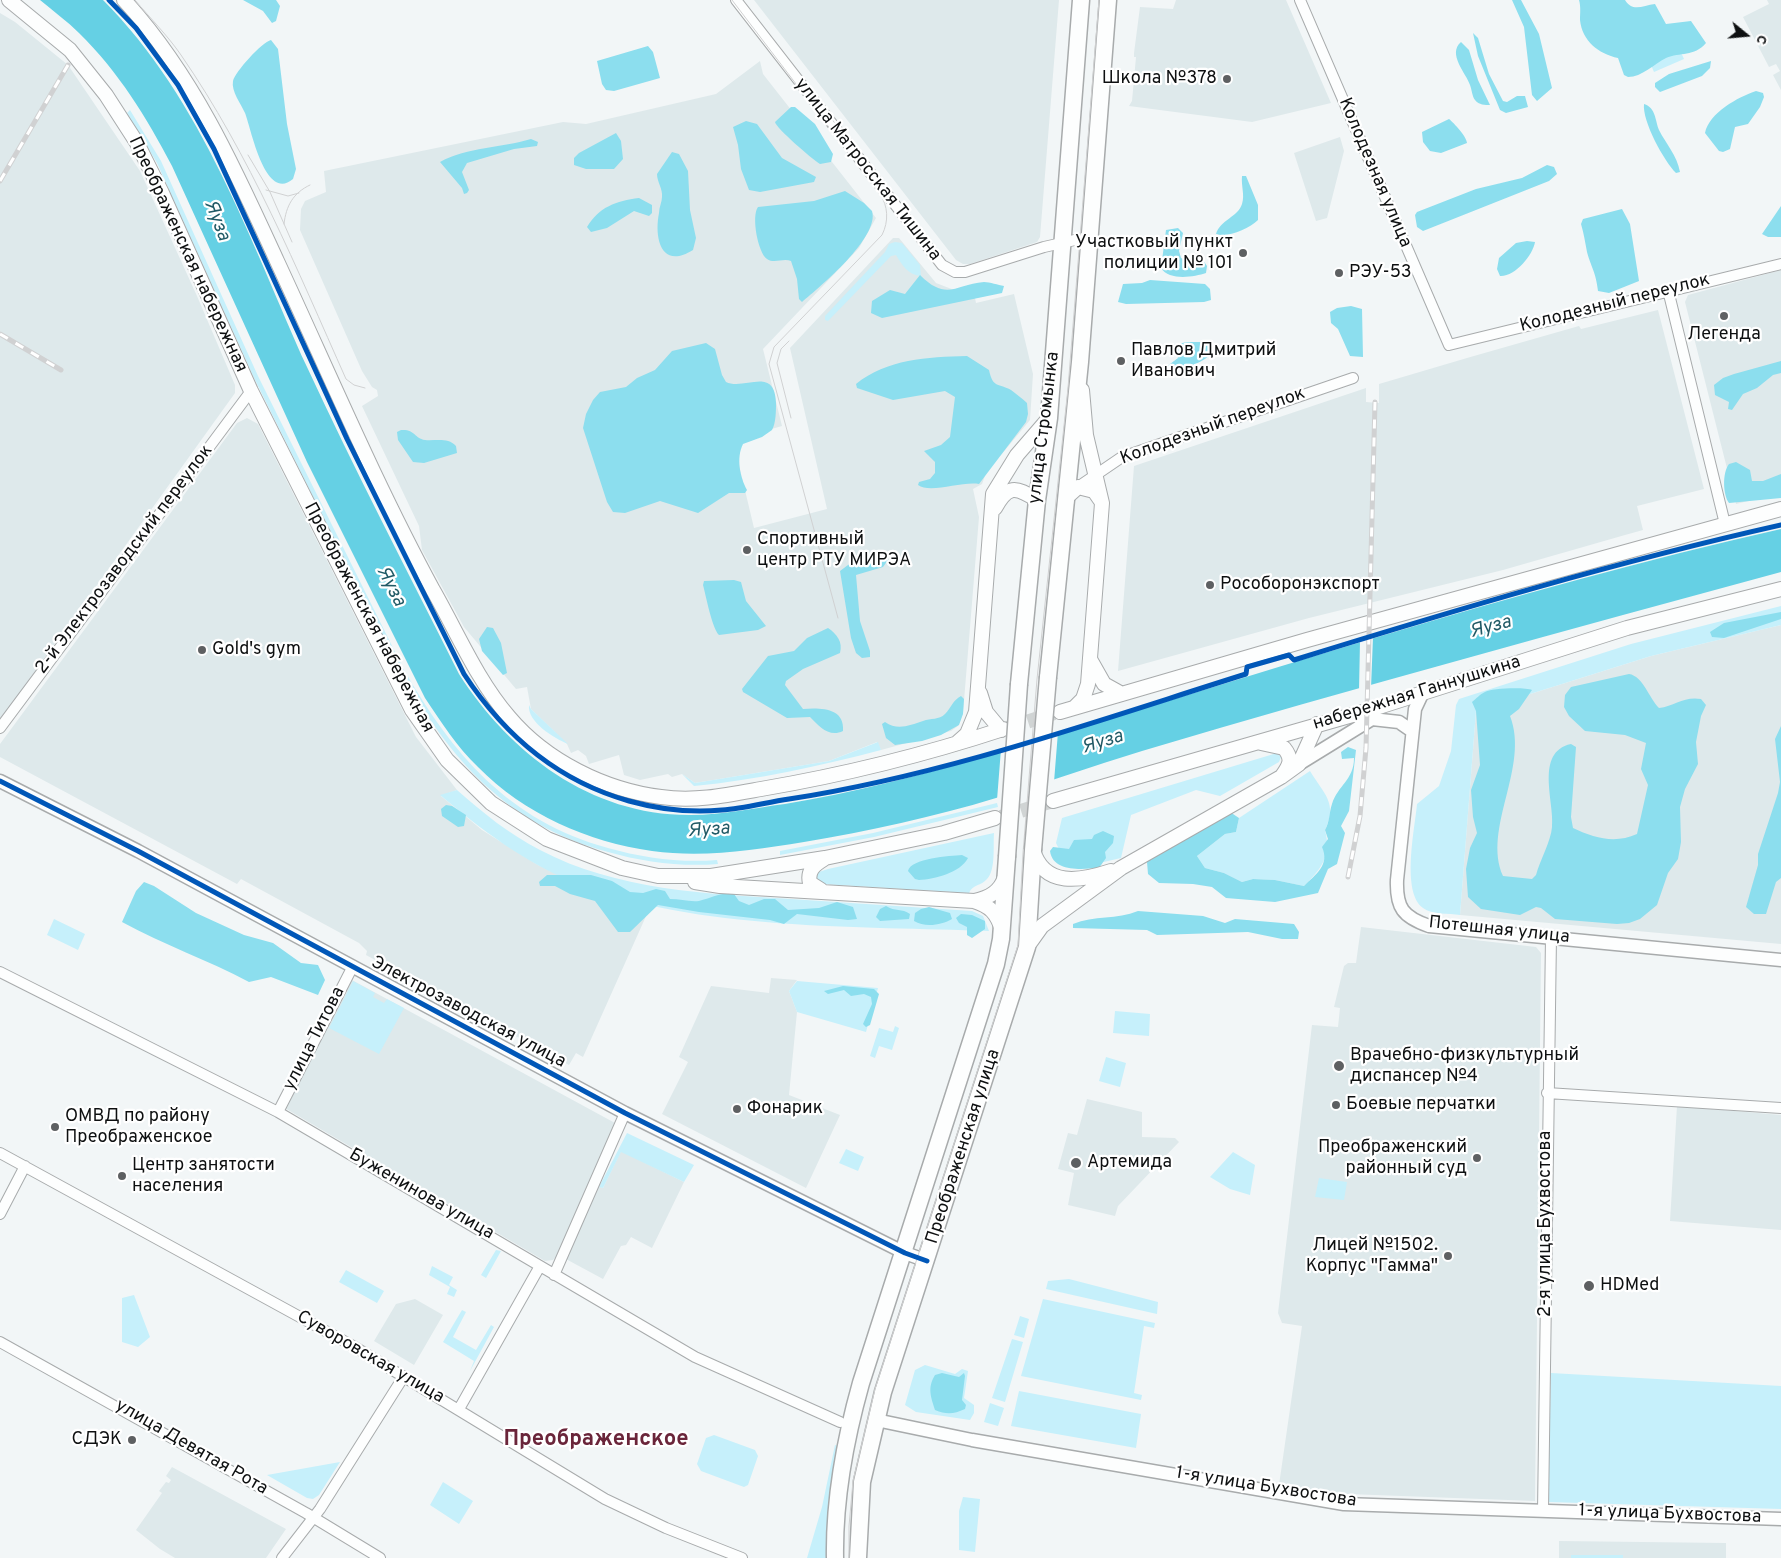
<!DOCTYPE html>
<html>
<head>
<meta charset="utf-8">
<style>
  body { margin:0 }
  #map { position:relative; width:1781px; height:1558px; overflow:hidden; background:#f2f6f7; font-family:Overpass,sans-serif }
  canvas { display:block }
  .north { position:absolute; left:1721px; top:10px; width:50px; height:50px; -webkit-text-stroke:4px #fff; paint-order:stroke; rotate:107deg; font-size:14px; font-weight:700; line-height:20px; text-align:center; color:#0e1011 }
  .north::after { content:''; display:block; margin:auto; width:18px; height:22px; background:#0e1011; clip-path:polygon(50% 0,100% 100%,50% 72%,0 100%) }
</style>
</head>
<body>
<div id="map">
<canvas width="1781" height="1558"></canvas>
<div class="north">С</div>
</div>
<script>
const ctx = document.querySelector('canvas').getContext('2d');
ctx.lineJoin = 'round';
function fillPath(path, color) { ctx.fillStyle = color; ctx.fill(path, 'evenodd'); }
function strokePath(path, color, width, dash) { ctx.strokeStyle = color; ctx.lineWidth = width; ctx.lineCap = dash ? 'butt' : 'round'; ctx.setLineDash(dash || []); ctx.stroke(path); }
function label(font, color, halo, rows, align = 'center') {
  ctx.font = font + ' Overpass,sans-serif'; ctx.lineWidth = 4.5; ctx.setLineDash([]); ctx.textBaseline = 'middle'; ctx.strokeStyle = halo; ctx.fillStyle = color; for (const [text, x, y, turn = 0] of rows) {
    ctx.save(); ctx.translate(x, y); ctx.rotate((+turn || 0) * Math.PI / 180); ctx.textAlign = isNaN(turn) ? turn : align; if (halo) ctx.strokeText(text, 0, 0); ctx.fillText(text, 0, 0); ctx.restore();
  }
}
fillPath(new Path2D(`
  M754 0H1059L1040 237 1037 242 970 264H963L956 260Z
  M1176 0H1286L1331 103 1252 122 1129 106 1132 101 1136 57H1134V53L1140 7 1173 9Z
  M1767 0H1781V90L1773 75 1780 71 1776 64 1769 67 1743 17 1769 4Z
  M0 13 15 22 68 65 140 171 197 296 235 385V393L0 720Z
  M760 61 763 74 876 218 859 248 763 349 782 426 733 440 754 528 827 509 790 348 893 238H899L936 283 975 298 976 303 1014 294 1033 374 1030 420 986 473 982 484 973 489 979 517 963 713 958 726 951 731 881 750 877 742 829 761 695 783 682 774 672 777 668 774 640 780 624 775 619 755 589 764 586 756 578 750 571 753 567 744 531 709 527 687 516 689 464 627 422 550 419 526 362 406 378 396 377 390 372 387 362 371 300 230 301 209 305 201 326 192 324 171 563 122 586 124 716 94Z
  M1340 137 1344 151 1327 218 1316 221 1294 153Z
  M1781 270V493L1736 504 1685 302 1688 295Z
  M1658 310 1704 489 1637 506 1643 530 1625 535 1503 570 1309 618 1118 671 1134 466 1366 388V402L1379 403V384L1467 358 1579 326 1581 329Z
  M247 418 258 424 416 737 457 790 441 796 482 830 538 865 577 883 651 905 583 1057 576 1053 569 1065 366 955 367 951 359 943 241 879 237 884 0 757V744L237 423Z
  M1781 625V944L1460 915 1476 711 1651 656Z
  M1361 927 1536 947 1541 953 1535 1501 1321 1493 1279 1485 1302 1326 1282 1323 1278 1313 1312 1025 1338 1027 1340 1008 1334 1007 1344 966 1348 963H1356Z
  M771 978 797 980 789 991 797 1012 789 1095 840 1115 806 1188 662 1114 688 1062 679 1057 711 986 769 993Z
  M352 980 615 1123 557 1256 553 1260 545 1261 283 1107Z
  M1087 1099 1142 1112V1137L1175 1138 1179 1142 1118 1206 1115 1216 1068 1205 1074 1173 1058 1169 1068 1133 1077 1135Z
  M1677 1106 1781 1115V1230L1670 1221Z
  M621 1151 684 1182 652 1248 631 1237 626 1245 621 1246 603 1279 564 1258 595 1185 603 1188Z
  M415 1299 443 1315 414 1365 374 1341 396 1304Z
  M172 1467 286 1529 266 1558H175L160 1549 136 1530 162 1493 159 1491 166 1482 169 1483 171 1480 166 1476Z
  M1559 1541 1726 1543V1558H1559Z`), '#dee9eb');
fillPath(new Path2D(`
  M1673 35 1684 59 1654 72 1644 49Z
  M130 110 161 161 258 376 403 668C452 754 509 821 608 848 643 858 681 863 717 860L718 864C681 867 643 862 608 852 505 824 450 759 399 670L254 378 157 163 127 113Z
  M895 242 902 243 920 265 921 276C908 275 902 265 896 255L891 256 828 321 825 320V316L885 252 889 244Z
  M1781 606V625L1651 656 1476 711 1460 915C1449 913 1432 915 1423 908 1401 892 1415 828 1417 804L1439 786 1451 751 1456 705 1459 699 1631 644Z
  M529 705 531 709 568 744C554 738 527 722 529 705Z
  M878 742 881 750C820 766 757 780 694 786L682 774 695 783 829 761Z
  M1277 753 1281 757 1279 762 1220 796 1196 790 1131 815 1121 858 1095 864 1062 855 1056 843 1062 818Z
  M1310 771C1324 794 1338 803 1325 830 1332 856 1321 869 1304 886L1275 880 1253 879 1242 882 1224 873 1205 868 1197 856 1225 834 1236 832 1239 818Z
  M457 790C483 813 509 834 540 850 616 890 707 894 791 899 851 903 911 907 972 911L983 916 989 931C861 926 695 931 576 883 525 863 482 830 440 795Z
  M997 803 998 807 874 837 780 855V851L873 833Z
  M994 833C993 845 996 870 987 879 981 886 973 884 969 893L822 884 815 881 816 873 828 869Z
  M54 919 85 934 78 950 47 935Z
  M353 981 375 993 373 997 384 1003 387 999 404 1008 379 1054 329 1028Z
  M797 981 878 988 866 1032 797 1012 789 991Z
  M1115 1011 1150 1014 1149 1036 1113 1033Z
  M895 1026 899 1028 892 1050 879 1046 875 1058 870 1056 879 1028 893 1032Z
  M1106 1057 1126 1063 1120 1087 1099 1081Z
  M627 1133 694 1165 684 1182 621 1152 603 1188 599 1187Z
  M846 1149 864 1157 858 1171 839 1163Z
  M1233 1152 1255 1165 1250 1195 1230 1189 1210 1177Z
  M1319 1178 1347 1182 1344 1200 1315 1197Z
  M496 1250 501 1251 486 1278 481 1275Z
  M432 1266 453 1277 449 1285 457 1290 454 1297 447 1294 450 1287 429 1275Z
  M346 1270 384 1291 377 1303 339 1282Z
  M1069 1279 1158 1302 1157 1314 1046 1289 1048 1281Z
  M134 1295 150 1337 138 1347 122 1342V1298Z
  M1043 1299 1155 1323 1154 1328 1144 1326 1134 1393 1142 1395 1141 1400 1021 1376Z
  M462 1310 466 1312 453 1337 476 1350 491 1325 494 1327 470 1371 474 1361 443 1342Z
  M1020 1316 1029 1319 1024 1338 1014 1335Z
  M1012 1339 1023 1342 1005 1402 992 1398Z
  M925 1365 955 1374 962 1369 968 1371 964 1398 974 1405V1413L970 1420 916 1412 905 1405 915 1370Z
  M1551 1373 1781 1386V1509L1548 1502Z
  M1019 1391 1141 1414 1136 1448 1011 1426Z
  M990 1403 1004 1408 998 1426 984 1422Z
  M714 1435 755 1450 758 1456 748 1485 744 1487 701 1471 697 1464 706 1438Z
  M835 1445 841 1447 830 1558H807L822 1507Z
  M340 1462 319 1495 313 1499 307 1498 267 1475Z
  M443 1482 473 1501 459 1524 430 1505Z
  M963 1497 980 1499 975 1552 959 1550V1511Z
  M1571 1555H1623V1558H1571Z`), '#c6f0fb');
fillPath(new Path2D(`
  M243 0H276L280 6 276 21 272 23 263 11Z
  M1512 0H1521L1539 34 1552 88 1537 101 1532 95 1524 27Z
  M1579 0H1625C1633 13 1643 5 1655 4L1666 24 1691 21 1706 43C1694 57 1680 52 1666 58 1654 64 1642 77 1628 77L1624 75 1618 58C1599 54 1582 41 1580 20 1580 14 1581 7 1579 0Z
  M1473 33 1478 38 1489 74 1503 101 1507 102 1517 96H1525L1528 107 1506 113 1500 110 1478 56Z
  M271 40 278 49 287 124 296 169 293 179C265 203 251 128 245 113 241 104 231 91 233 81 235 72 262 42 271 40Z
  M1461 42 1469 50 1478 80 1490 105C1485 105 1479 105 1475 100 1472 96 1472 90 1470 85 1466 73 1447 54 1461 42Z
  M648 46 653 52 660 78 614 91 606 90 602 84 597 61Z
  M1711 61 1710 68 1702 76 1660 92 1655 87V83L1669 74Z
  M1756 91 1763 93 1764 97 1760 107 1748 124 1735 127 1730 149 1723 152 1719 151 1705 133C1709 113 1738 97 1756 91Z
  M1644 104C1656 108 1655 120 1659 130 1666 144 1677 155 1680 172L1676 173C1664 161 1642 121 1644 104Z
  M791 107H795L815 124 833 154 831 162 820 164C812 159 776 128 775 122Z
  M1449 119C1454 123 1467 137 1467 143L1441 153 1430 151 1423 142 1422 132Z
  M746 121 757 124 782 158 816 177 814 182 760 192 749 190 741 169 738 145 733 127Z
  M616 133 621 141 623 159 614 169H586L574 165V158L579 153Z
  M531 139 538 142 537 146 514 149 467 163 462 172 469 190 467 193 464 194 462 188 440 162C468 147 501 148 531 139Z
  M672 152 679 154 688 171 690 210 696 238 693 250C661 270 654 238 659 213 659 207 662 202 662 197 663 189 657 182 657 174Z
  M1547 165 1554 167 1557 174 1549 181 1423 231 1417 227 1415 215 1417 212 1476 189 1522 178Z
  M1242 176H1246L1258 205V220C1249 229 1227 238 1216 234 1220 220 1238 217 1242 204 1245 195 1241 186 1242 176Z
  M845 191 864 203 872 211C880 237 820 287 802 302L799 299 797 279 791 261C783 258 774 264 767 259 758 253 751 216 758 207L814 201Z
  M639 198 652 205V213L649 216 634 211 607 228 591 232 587 227C599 207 616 201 639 198Z
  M1781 206V237H1768L1762 234Z
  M1622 209 1630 224 1639 281 1609 293 1598 291C1596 272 1591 267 1587 252 1585 242 1584 234 1581 224L1583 219Z
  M1178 228 1183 233 1179 251 1181 258 1188 261 1203 260 1207 266 1206 273C1194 277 1169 281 1161 268L1166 230Z
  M1527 241 1535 242C1533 255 1515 277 1500 276L1497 269 1499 258 1516 243Z
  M920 275C947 302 956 284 984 282 990 282 998 285 1004 286L1002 293 882 318 871 313 872 301 890 290 905 294Z
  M1150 280 1205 284 1210 289 1211 300 1204 302 1126 304 1118 302 1123 284 1142 283Z
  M1351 306 1362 309 1363 357 1350 356 1338 329 1331 323 1330 312 1337 308Z
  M1187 342H1207L1216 347C1209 363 1180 370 1164 372L1166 367 1178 358 1177 354 1172 349 1173 345Z
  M706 343 715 349 722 375 726 382C744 391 775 365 776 403 776 411 776 423 772 430L762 437 743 444C736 458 740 477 747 490L745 493H729L698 513 660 501 625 513 613 512 607 502 583 428 586 414 593 400 600 392 626 387 637 378 655 370 672 351Z
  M967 356 989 370C993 389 999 383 1011 390 1016 394 1022 398 1027 403L1028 414 1026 422 979 484C962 481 930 494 918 485L919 482 930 479 935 473V462L924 451 941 445 950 437 955 397 945 391 893 400 857 388 856 384C887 359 927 357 967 356Z
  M1781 361V373L1773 375 1757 388 1743 394 1732 410 1728 409 1729 402 1715 395 1714 385 1723 378 1734 374Z
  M401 430C415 429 414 438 425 440 436 441 448 437 456 446L457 453 424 463 413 462 398 440 397 432Z
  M1736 462 1750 470 1752 481H1763L1781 474V498L1729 503C1723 495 1722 473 1729 464Z
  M886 556 888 560 883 567 856 575 860 621 870 651V657L862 658 856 653 851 638 840 571 852 562Z
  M734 580 741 582 746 601 766 626 758 630 719 635C712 628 706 596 703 585L704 581Z
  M1781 612V619L1724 638 1712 637 1710 632 1724 623Z
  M487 627 493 628 501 643 507 673 503 675 482 651 479 639Z
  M828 628C837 634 843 642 840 653L803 669 786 681 785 685 803 709C819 708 845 707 843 731 829 738 819 726 810 717L787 718 743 692 742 689 768 656 794 651 807 638Z
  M1629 674C1643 676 1649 698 1659 708 1675 706 1684 696 1701 699L1706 705 1701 716 1696 742 1698 764 1685 789 1680 807 1681 842 1678 859 1668 873 1657 905 1640 919 1629 923 1617 924 1555 919 1541 908 1536 907 1520 915 1481 909 1468 897 1466 869 1470 848 1477 833 1473 817 1471 790 1480 765 1476 711 1472 702C1476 699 1480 694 1485 692 1490 688 1526 687 1532 690L1519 709 1510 716C1530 767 1482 828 1503 876L1532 879 1536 875C1540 860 1551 841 1552 827 1555 803 1534 752 1571 744L1576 747 1571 817 1573 828C1594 838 1615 844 1637 834L1648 785 1641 769 1646 743 1625 735 1585 731 1569 716 1564 707 1565 695 1571 687Z
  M961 696 964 699 963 714 959 725 941 735 922 741 895 745 886 738 882 724 885 722C898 731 910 725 923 721 931 718 939 720 945 714 951 708 953 700 961 696Z
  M1781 726V878L1776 882 1766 914H1754L1746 907 1758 865V854L1778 793 1780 782 1775 739Z
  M1348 747 1356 750 1349 811 1341 826 1345 833 1337 864 1328 869 1318 893 1275 902 1226 898 1212 887 1193 884 1159 883 1148 874 1147 862 1156 853 1230 812 1239 818 1236 832 1225 834 1197 856 1205 868 1224 873 1242 882 1253 879 1275 880 1304 886C1316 874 1330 865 1322 847L1328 839 1325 830C1330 821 1329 813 1332 804 1338 785 1354 780 1354 758L1342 759 1341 752Z
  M446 805 452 806 466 815 464 826 458 827 442 816 441 809Z
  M1103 831 1114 836 1113 843 1105 852 1106 858 1099 868C1083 869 1053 873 1050 851L1053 847 1069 849 1074 840 1092 839 1094 835Z
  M962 855 968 858C960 873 935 879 919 880L915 879 908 871C911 858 950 856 962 855Z
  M547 875H591L612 881 630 892 643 893 656 889 665 891 670 899C680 899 689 902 699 901 712 898 720 892 734 894L739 901 749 905 764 899H775L788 910 819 908 837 902 853 907 857 919 848 920 797 914 784 924 770 920 699 912 658 905 630 932H618L595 901 570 894 555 886H540L539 882Z
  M144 882 154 886 196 913 244 935 273 943 301 963 318 965 325 980 318 995 271 977 249 982C208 960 164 945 122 922L136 891Z
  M886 906C895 912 902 908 910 914L909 919 880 921 876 917 880 909Z
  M929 907 950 913 952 919C942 925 925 928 914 921L915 913 921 909Z
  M1138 911 1203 916 1225 923 1235 919 1294 924 1299 932 1298 939H1282L1248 932 1157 935 1147 930 1073 928V924C1094 915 1117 920 1138 911Z
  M961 914 972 915 985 921V929L972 938 967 935V927L959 923 956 918Z
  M843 986 874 989 879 994 870 1025 866 1027 863 1024 872 1004 871 997 864 994 851 996 844 990 828 994 824 991Z
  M942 1373 959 1377 964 1373 965 1376 962 1400 966 1405 965 1409C954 1414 947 1415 935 1410 931 1397 927 1388 935 1375Z`), '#8cdeee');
fillPath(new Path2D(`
  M40 0H103C203 100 250 241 307 367 355 471 408 572 459 674 510 754 592 816 691 815 723 815 754 808 785 804 852 793 918 776 984 757 1248 678 1511 590 1781 529V572C1568 630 1354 688 1142 751 1093 766 1045 783 996 798 934 817 869 831 804 842 754 850 704 858 652 851 588 842 524 814 478 767 457 747 441 722 425 698L307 462 172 166C147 118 118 71 79 33 67 21 53 11 40 0Z`), '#65d0e4');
fillPath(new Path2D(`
  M1373 637 1371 688 1359 691 1360 641Z
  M1058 732 1054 782 997 800 1001 749Z`), '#f2f6f7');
strokePath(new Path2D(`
  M1008 728 1054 713
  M1001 817 1053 801`), '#d0d4d4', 14, [14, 7]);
const minor = new Path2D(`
  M736 0 942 265 955 272H965L1044 247 1088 237
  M1300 0 1449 345 1781 264
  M1668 290 1725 524
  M1078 487 1122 457 1353 378
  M0 728 251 391
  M0 972 278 1112 695 1357 840 1422
  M1547 1093 1781 1108
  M278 1112 353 966
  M0 1153 353 1346 605 1499 666 1528 742 1558
  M0 1214 25 1166
  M554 1275 625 1113
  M0 1342 306 1513 380 1558
  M459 1409 540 1266
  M1543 1511 1551 937
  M282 1558 320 1509 404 1376`);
const tertiary = new Path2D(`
  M1423 692 1415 709 1397 880C1396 908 1403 917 1429 926L1781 960
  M1299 764 1372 719 1399 722 1412 731
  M0 781 138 851 625 1113 905 1253 927 1261
  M876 1420 972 1440 1344 1504 1781 1519`);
const secondary = new Path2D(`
  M9 0 70 50 106 95 137 143 162 193 251 391 412 710 447 760 491 803 547 839 622 868 658 876H711L825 858 944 833 995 818
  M124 0C193 75 235 169 277 261 328 371 375 483 433 590 457 632 477 680 509 717 546 761 605 790 661 797 695 802 728 795 761 789 843 775 924 755 1003 729
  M1066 504 1067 497 1078 487 1094 491 1101 501
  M995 508C1008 485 1015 486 1037 500
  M1091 661 1104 684 1122 694
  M980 693 986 712 1001 730
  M1074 708 1083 699 1088 684 1102 503 1086 435 1082 390
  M1060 712 1307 640 1781 509
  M958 742 967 734 976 712 993 494 1017 455 1049 418
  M1261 743 1284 748C1293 759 1290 765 1282 776
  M1053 801 1363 712 1627 628 1781 589
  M1033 850C1044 888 1081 881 1111 871
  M695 882 720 886 974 901C989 898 1000 892 1005 877
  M821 890 810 883C807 871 814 865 824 859
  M974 901C990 906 997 913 1002 930
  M1027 947 1042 926 1121 868 1281 777 1299 764 1317 724`);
const primary = new Path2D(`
  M1048 677 1080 362 1108 0
  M1019 684 1037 500 1049 418 1081 0
  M835 1558C834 1498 845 1440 861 1383L996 964 1001 939 1007 857
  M858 1558 862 1482 883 1392 1027 947 1033 850`);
strokePath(minor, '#a8abac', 12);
strokePath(tertiary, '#a8abac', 15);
strokePath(secondary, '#a8abac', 16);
strokePath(primary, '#a8abac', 19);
strokePath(minor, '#fdfefe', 10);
strokePath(tertiary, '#fdfefe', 12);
strokePath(secondary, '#fdfefe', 14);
strokePath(primary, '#fdfefe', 16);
strokePath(new Path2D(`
  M135 0C150 18 168 36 181 55 250 155 297 269 346 379L354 385 365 388
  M732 0 880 194C888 206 889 221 882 235L774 347 769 364 838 618
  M827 113 886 189 892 204
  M248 155 270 192 292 242
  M266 190 288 196 299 193
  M284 224C286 206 293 193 310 185
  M789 341 781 349 777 363 791 418
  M849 1558V1526L853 1481 875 1389 1018 945 1023 853 1037 679 1068 388 1099 0`), '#d0d1d2', 1);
const rail = new Path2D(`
  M0 181 68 65
  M0 334 61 370
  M1348 877 1360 816 1366 748 1375 402`);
strokePath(rail, '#d0d1d2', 5);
strokePath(rail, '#fff', 3, [9]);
const primaryBridge = new Path2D(`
  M1033 850 1048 677
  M1007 857 1019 684`);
strokePath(primaryBridge, '#a8abac', 19, []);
strokePath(primaryBridge, '#fdfefe', 16);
strokePath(new Path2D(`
  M109 0 136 28 178 85 214 149 347 439 464 674C504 735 558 781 629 801 658 809 692 813 722 810 744 809 767 802 789 799 945 775 1096 721 1246 674L1247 667 1289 655 1294 660C1455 610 1616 562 1781 525
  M0 781 138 851 625 1113 905 1253 927 1261`), '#0057b8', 5);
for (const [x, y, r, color] of [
  [1227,79,5,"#5e6062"],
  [1243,253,5,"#5e6062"],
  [1339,273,5,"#5e6062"],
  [1724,316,5,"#5e6062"],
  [1121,361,5,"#5e6062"],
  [747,550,5,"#5e6062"],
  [1210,585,5,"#5e6062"],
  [202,650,5,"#5e6062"],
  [1339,1066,6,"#5e6062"],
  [1336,1105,5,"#5e6062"],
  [737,1109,5,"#5e6062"],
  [55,1127,5,"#5e6062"],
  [1477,1158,5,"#5e6062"],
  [1076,1163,6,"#5e6062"],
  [122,1176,5,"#5e6062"],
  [1448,1256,5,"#5e6062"],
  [1589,1286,6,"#5e6062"],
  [132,1440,5,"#5e6062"]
]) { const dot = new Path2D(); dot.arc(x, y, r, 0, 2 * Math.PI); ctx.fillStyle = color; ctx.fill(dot); strokePath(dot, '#fff', 2); }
label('18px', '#0e1011', '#fff', [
  ["Школа №378",1217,79,"right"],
  ["Участковый пункт",1233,243,"right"],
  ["полиции № 101",1233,264,"right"],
  ["РЭУ-53",1349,273],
  ["Легенда",1724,335,"center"],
  ["Павлов Дмитрий",1131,351],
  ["Иванович",1131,372],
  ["Спортивный",757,540],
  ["центр РТУ МИРЭА",757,561],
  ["Рособоронэкспорт",1220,585],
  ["Gold's gym",212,650],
  ["Врачебно-физкультурный",1350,1056],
  ["диспансер №4",1350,1077],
  ["Боевые перчатки",1346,1105],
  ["Фонарик",747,1109],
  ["ОМВД по району",65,1117],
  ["Преображенское",65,1138],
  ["Преображенский",1467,1148,"right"],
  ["районный суд",1467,1169,"right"],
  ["Артемида",1087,1163],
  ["Центр занятости",132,1166],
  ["населения",132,1187],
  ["Лицей №1502.",1438,1246,"right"],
  ["Корпус \"Гамма\"",1438,1267,"right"],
  ["HDMed",1600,1286],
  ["СДЭК",122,1440,"right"]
], 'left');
label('18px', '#0e1011', '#fff', [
  ["улица Матросская Тишина",867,170,52],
  ["Колодезная улица",1374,173,67],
  ["Преображенская набережная",187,255,65],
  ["Колодезный переулок",1615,304,-14],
  ["Колодезный переулок",1213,427,-20],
  ["улица Стромынка",1045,428,-83],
  ["2-й Электрозаводский переулок",125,560,-53],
  ["Преображенская набережная",368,618,62],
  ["набережная Ганнушкина",1417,694,-17],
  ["Потешная улица",1499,931,6],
  ["Электрозаводская улица",468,1013,28],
  ["улица Титова",315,1039,-63],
  ["Преображенская улица",964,1147,-72],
  ["Буженинова улица",421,1195,30],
  ["2-я улица Бухвостова",1546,1224,-90],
  ["Суворовская улица",370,1358,30],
  ["улица Девятая Рота",191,1448,30],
  ["1-я улица Бухвостова",1266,1488,9],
  ["1-я улица Бухвостова",1670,1515,2]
]);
label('italic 19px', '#215a66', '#fff', [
  ["Яуза",216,221,69],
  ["Яуза",390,587,63],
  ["Яуза",1491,628,-15],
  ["Яуза",1103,743,-17],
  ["Яуза",709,831,-4]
]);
label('bold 22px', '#6a253a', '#fff', [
  ["Преображенское",596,1441]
]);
</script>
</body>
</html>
